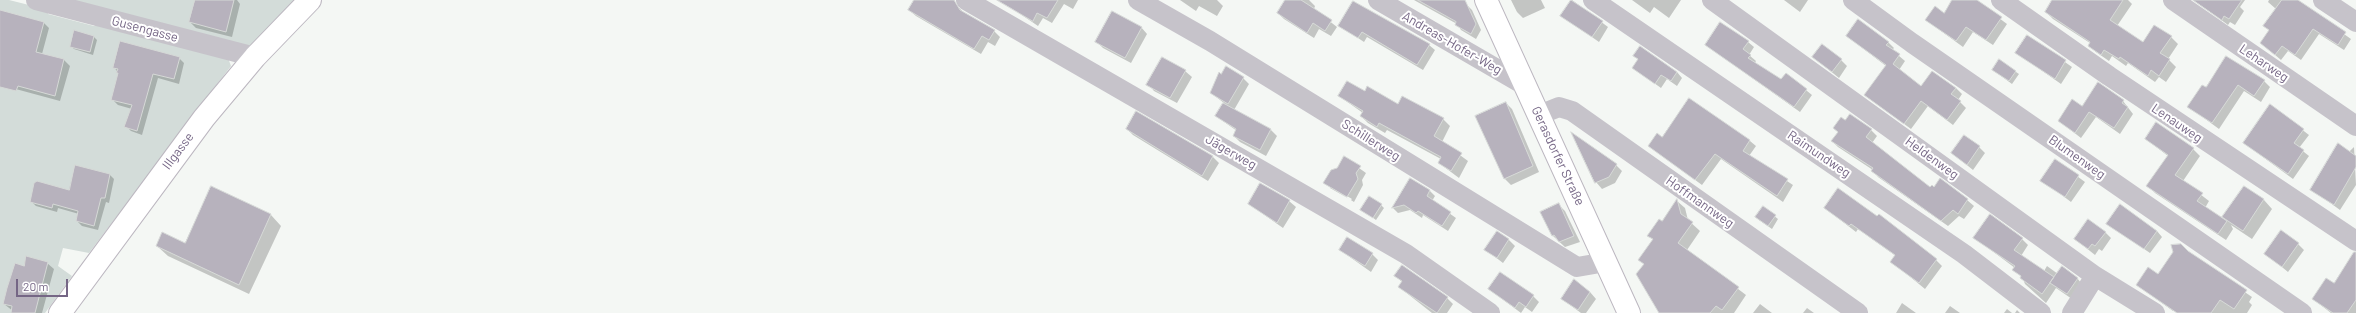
<!DOCTYPE html>
<html>
<head>
<meta charset="utf-8">
<style>
  body { margin:0 }
  #map { position:relative; width:2356px; height:313px; overflow:hidden; background:#f4f7f4; font-family:Barlow,sans-serif }
  canvas { display:block }
  .scale { position:absolute; left:16px; top:279px; width:52px; height:18px; box-sizing:border-box; border:2px solid #756685; border-top:0; padding-left:5px; font-size:12px; line-height:14px; white-space:nowrap; color:#756685; -webkit-text-stroke:3px #fff; paint-order:stroke }
</style>
</head>
<body>
<div id="map">
<canvas width="2356" height="313"></canvas>
<div class="scale">20 m</div>
</div>
<script>
const ctx = document.querySelector('canvas').getContext('2d');
ctx.lineJoin = 'round';
function fillPath(path, color) { ctx.fillStyle = color; ctx.fill(path, 'evenodd'); }
function strokePath(path, color, width, dash) { ctx.strokeStyle = color; ctx.lineWidth = width; ctx.lineCap = dash ? 'butt' : 'round'; ctx.setLineDash(dash || []); ctx.stroke(path); }
function label(font, color, halo, rows, align = 'center') {
  ctx.font = font + ' Barlow,sans-serif'; ctx.lineWidth = 4; ctx.setLineDash([]); ctx.textBaseline = 'middle'; ctx.strokeStyle = halo; ctx.fillStyle = color; for (const [text, x, y, turn = 0] of rows) {
    ctx.save(); ctx.translate(x, y); ctx.rotate((+turn || 0) * Math.PI / 180); ctx.textAlign = isNaN(turn) ? turn : align; if (halo) ctx.strokeText(text, 0, 0); ctx.fillText(text, 0, 0); ctx.restore();
  }
}
fillPath(new Path2D(`
  M0 0H9L49 10 48 14 94 26 97 24 228 58 231 66 89 253 63 248 58 266 72 276 45 313H0Z
  M64 0H298L253 46H241Z`), '#d3dcd9');
fillPath(new Path2D(`
  M196 0H237L240 4 232 37 196 28 190 22Z
  M915 0H952L964 13 994 31 1000 37 995 46 988 42 981 54 916 16 909 10Z
  M1014 0H1078L1073 9 1064 4 1052 23 1043 18 1038 26 1010 7Z
  M1180 0H1217L1223 6 1217 16 1199 6 1196 11Z
  M1286 0H1309L1315 6 1314 9 1337 27 1331 36 1319 29 1314 38 1284 19 1278 13Z
  M1414 0H1455L1467 5 1472 10 1481 30 1476 39 1461 30 1457 24Z
  M1511 0H1541L1545 8 1523 18 1517 12Z
  M1572 0 1608 27 1599 42 1562 16Z
  M1632 0H1681L1669 18 1654 7 1650 13Z
  M1784 0H1808L1800 12Z
  M1953 0H1975L2007 24 1993 45 1973 32 1963 47 1926 20 1944 14Z
  M2053 0H2128L2132 4 2117 26 2143 43 2171 37 2178 44 2168 59 2176 67 2166 82 2159 77 2155 82 2128 63 2126 66 2112 56 2109 61 2096 52 2089 46 2090 43 2053 19 2046 12Z
  M2245 0 2240 7 2244 11 2235 25 2230 22 2228 25 2196 1Z
  M2269 0H2296L2351 39 2344 50 2319 34 2301 60 2288 51 2281 60 2261 43 2270 30 2276 9 2268 2Z
  M0 11 43 22 49 28 42 54 64 60 70 66 60 101 12 88 0 81Z
  M1340 26 1429 45 1435 50 1423 70 1367 37 1364 42Z
  M1141 27 1147 34 1131 63 1103 48 1097 42Z
  M1847 36 1888 42 1894 48 1892 50 1905 61 1899 70 1921 88H1956L1962 94 1958 100 1966 108 1953 125 1928 106 1911 129 1865 95 1886 66Z
  M2028 36 2072 67 2061 84 2017 53Z
  M94 37 97 40 93 55 74 49 71 46Z
  M1748 42 1754 47 1749 55 1756 61 1754 64 1781 81 1786 74 1812 95 1800 112 1706 45Z
  M1813 57 1841 60 1847 66 1839 78Z
  M179 58 184 63 179 84 158 78 142 135 131 131 126 126 132 109 118 105 113 100 119 74 114 67Z
  M1163 58 1185 71 1192 77 1177 103 1154 91 1148 84Z
  M1639 59 1677 72 1682 78 1677 86 1667 79 1661 88 1633 68Z
  M1993 70 2016 72 2019 74 2012 84Z
  M1243 78 1249 84 1234 110 1270 129 1277 136 1266 156 1240 142 1234 136 1237 131 1216 116 1224 103 1211 93Z
  M2264 81 2270 87 2261 102 2244 91 2219 129 2189 107 2206 89Z
  M1365 93 1443 119 1450 126 1442 142 1468 161 1459 178 1439 163 1441 159 1387 130 1385 133 1368 123 1361 116 1363 113 1339 96Z
  M2123 101 2133 114 2120 134 2096 117 2081 138 2059 121 2082 108Z
  M1506 103 1512 109 1539 172 1511 185 1505 179 1476 116Z
  M2270 105 2309 135 2299 148 2309 156 2293 179 2244 143Z
  M1136 113 1213 157 1219 163 1208 181 1133 135 1127 129Z
  M1846 122 1871 130 1877 136 1872 143 1931 188 1967 200 1974 206 1964 219 1959 216 1948 226 1878 177 1873 170 1838 147 1832 141Z
  M1663 139 1750 141 1756 146 1749 156 1793 185 1783 202 1721 159 1702 185 1649 146Z
  M2146 139 2193 149 2200 156 2183 181 2209 201 2205 208 2227 222 2223 217 2244 187 2264 200 2272 209 2252 239 2231 225 2233 229 2226 240 2155 193 2148 185 2168 156Z
  M1979 147 1985 153 1973 170 1952 153Z
  M2354 147 2356 185 2340 210 2311 189Z
  M1345 158 1366 173 1362 180 1363 185 1354 202 1324 183 1338 169ZM1330 186 1352 199 1351 200 1330 188Z
  M2055 160 2085 182 2071 202 2042 180Z
  M1616 165 1622 171 1615 183 1602 189 1596 182Z
  M110 175 114 179 109 203 106 202 98 230 82 226 77 221 79 214 58 208 57 212 36 206 31 201 70 191Z
  M1411 179 1430 191 1435 196 1432 201 1456 218 1448 231 1423 215 1422 218 1410 210 1398 213 1393 208Z
  M212 188 271 215 281 226 249 294 168 256 157 246 185 244Z
  M1289 201 1296 207 1283 228 1249 204Z
  M1677 201 1685 208 1688 220 1700 231 1687 250 1746 295 1734 313H1661L1645 265 1640 260 1653 240 1649 236 1663 223Z
  M1381 205 1384 208 1376 220 1362 210Z
  M1559 205 1565 211 1580 242 1565 247 1553 236Z
  M1763 207 1778 219 1772 229 1759 220Z
  M1825 208 1936 260 1942 266 1925 289 1892 262 1896 256 1858 229 1856 232Z
  M2107 224 2157 231 2162 237 2150 253Z
  M2105 232 2111 238 2102 251 2099 249 2095 255 2075 239Z
  M1975 238 2022 239 2028 245 2021 256 2044 271 2047 266 2058 274 2077 278 2082 284 2072 299 2056 288 2046 303 2025 284 2022 277 2014 270 2015 268Z
  M1508 239 1515 246 1503 263 1486 250Z
  M2298 244 2304 250 2288 272 2266 254Z
  M1340 250 1372 254 1378 260 1371 272Z
  M2188 253 2252 297 2249 302 2252 305 2247 313H2184L2175 308 2173 311 2137 285 2159 276Z
  M2356 258V313H2331L2313 299 2334 285Z
  M47 263 54 269 42 313H12L13 311 4 304 25 267Z
  M1396 276 1447 298 1453 304 1447 313H1432L1399 287 1402 282Z
  M1489 289 1533 296 1539 302 1532 312 1525 307 1521 313Z
  M1590 292 1596 299 1586 313H1581L1562 299Z
  M1902 303 1916 313H1896Z
  M1760 304 1772 313H1753Z
  M1950 306 1960 313H1945Z
  M1807 308 1814 313H1803Z
  M2007 309 2012 313H2004Z
  M2017 310 2020 313H2015Z`), '#0003');
const building = new Path2D(`
  M195 0H234L226 32 189 22Z
  M914 0H954L960 10 995 30 989 40 982 36 974 49 908 10Z
  M997 0H1058L1047 18 1037 13 1033 21Z
  M1285 0H1301L1332 20 1325 31 1313 23 1307 33 1277 13Z
  M1418 0H1465L1476 24 1471 34 1455 25 1456 22Z
  M1571 0 1603 21 1592 37 1560 16Z
  M1952 0H1977L2002 17 1986 40 1966 27 1956 41 1925 20 1935 6 1944 13Z
  M2052 0H2123L2110 20 2143 42 2154 25 2172 36 2160 53 2170 59 2159 76 2151 70 2148 76 2120 57 2119 59 2104 50 2101 55 2088 46 2090 42 2045 12Z
  M2193 0H2242L2229 19 2224 16 2222 20Z
  M2282 0H2298L2346 32 2338 45 2313 29 2295 55 2282 46 2275 55 2260 43 2269 30 2263 26Z
  M1353 1 1430 44 1417 65 1362 32 1358 38 1338 26Z
  M0 10 44 22 36 52 64 59 55 96 18 86 16 91 0 87Z
  M1112 11 1142 27 1125 58 1095 42Z
  M1858 19 1889 42 1886 45 1900 54 1893 64 1921 86 1932 71 1956 88 1951 94 1961 101 1947 120 1921 101 1904 124 1864 95 1886 65 1846 36Z
  M1720 22 1749 41 1743 49 1751 55 1748 58 1781 79 1786 73 1807 89 1794 107 1705 45Z
  M74 30 94 36 90 52 70 47Z
  M2027 35 2066 60 2055 79 2015 53Z
  M120 41 180 57 174 79 153 74 137 131 124 127 132 105 111 100 118 73H116L118 69 113 68Z
  M1822 44 1842 59 1832 72 1812 57Z
  M1640 46 1677 72 1671 81 1661 75 1655 84 1632 68 1638 59 1633 56Z
  M2226 56 2265 80 2254 96 2238 85 2212 123 2187 107 2202 85 2206 87Z
  M1162 57 1186 70 1170 98 1146 85Z
  M1999 59 2016 71 2009 81 1992 70Z
  M1226 66 1244 77 1228 104 1210 93 1219 72 1221 74Z
  M1347 81 1365 91 1367 86 1398 104 1402 96 1444 118 1434 136 1462 153 1451 171 1438 163 1441 157 1379 123 1377 127 1360 116 1363 111 1338 96Z
  M2098 82 2124 100 2122 103 2128 107 2114 128 2089 112 2075 133 2058 121 2072 99 2082 106Z
  M1689 98 1750 140 1743 151 1788 179 1777 196 1715 154 1695 180 1648 146 1657 133 1662 137Z
  M1506 102 1533 166 1504 179 1475 116Z
  M1223 103 1271 129 1260 150 1233 136 1236 129 1215 116Z
  M2270 104 2304 129 2294 143 2304 150 2288 174 2243 143Z
  M1136 111 1213 156 1202 176 1126 129Z
  M1850 114 1872 129 1866 137 1930 187 1932 185 1934 187 1940 178 1968 199 1958 214 1953 210 1941 221 1871 171 1873 168 1831 141 1838 132 1833 128 1841 117 1845 120Z
  M2156 122 2194 148 2175 175 2203 193 2197 201 2227 221 2218 234 2146 186 2168 155 2145 139Z
  M1571 132 1617 164 1609 177 1595 183Z
  M1964 135 1980 146 1967 165 1951 153Z
  M2338 143 2356 156V167L2334 205 2310 190Z
  M1344 156 1361 166 1356 173 1358 179 1347 197 1323 183 1331 170 1337 168Z
  M2055 159 2079 175 2065 197 2040 181Z
  M75 165 110 174 105 198H101L94 226 76 221 78 211 53 204 52 208 30 202 34 183 37 181 69 190Z
  M1410 178 1430 190 1427 196 1451 212 1442 226 1418 211 1416 213 1404 205 1392 208Z
  M1260 183 1290 200 1277 223 1248 204Z
  M211 186 271 214 239 285 156 246 162 232 185 243Z
  M2244 186 2264 199 2243 231 2222 217Z
  M1838 188 1877 216 1879 214 1937 259 1919 283 1890 262 1895 255 1851 224 1849 226 1824 208Z
  M1369 196 1382 204 1373 218 1360 210Z
  M1677 199 1681 214 1693 222 1678 243 1739 287 1722 310 1716 306 1710 313H1659L1636 274 1644 264 1638 260 1653 239 1647 236 1659 219 1662 221Z
  M1559 203 1574 236 1559 242 1554 235 1552 236 1540 212Z
  M2120 204 2157 231 2144 249 2106 224Z
  M1763 206 1776 215 1768 226 1755 217Z
  M1990 214 2023 238 2014 250 2054 277 2042 294 2020 278 2021 276 2012 270 2015 266 1973 238Z
  M2088 219 2106 232 2095 246 2092 244 2088 249 2074 239Z
  M2281 230 2299 243 2282 267 2264 254Z
  M1497 231 1509 239 1497 258 1484 250Z
  M1347 237 1373 253 1365 266 1339 250Z
  M2181 244 2188 251 2247 290 2234 309 2220 300 2211 313H2177L2136 285 2148 267 2158 274 2173 252 2171 245Z
  M2354 252H2356V300L2347 313H2333L2312 299 2326 278 2334 283Z
  M26 256 48 262 35 313H11L12 306 3 304 7 288 15 263 24 266Z
  M1402 265 1448 297 1437 313 1398 287 1402 281 1394 276Z
  M2062 266 2078 278 2067 294 2050 283Z
  M1500 272 1534 295 1526 307 1519 302 1515 308 1488 289Z
  M1574 279 1590 292 1578 310 1561 299Z`);
fillPath(building, '#b7b2bd');
strokePath(building, '#d6d9d7', 1);
const secondary = new Path2D(`
  M1486 0 1629 313
  M60 313 204 118 255 57 310 0`);
strokePath(secondary, '#bcb7c0', 24);
strokePath(new Path2D(`
  M36 0 255 57
  M966 0 1406 254 1490 313
  M1138 0 1210 41 1577 267 1606 262
  M1378 0 1526 86
  M1593 0 1964 254 2041 313
  M1712 0 2095 276 2155 313
  M1853 0 1912 43 2302 313
  M2001 0 2109 76 2356 241
  M2173 0 2356 126
  M2323 0 2356 22
  M1539 115 1559 107 1572 111 1858 313
  M2072 313 2095 276`), '#c6c3ca', 20);
strokePath(secondary, '#fff', 22);
label('13px', '#756685', '#fff', [
  ["Gusengasse",145,29,15],
  ["Andreas-Hofer-Weg",1452,43,30],
  ["Leharweg",2264,63,34],
  ["Lenauweg",2177,123,34],
  ["Schillerweg",1371,140,32],
  ["Illgasse",178,151,-53],
  ["Jägerweg",1231,152,30],
  ["Raimundweg",1819,154,34],
  ["Gerasdorfer Straße",1558,156,65],
  ["Blumenweg",2077,157,35],
  ["Heldenweg",1932,158,36],
  ["Hoffmannweg",1700,202,35]
]);
</script>
</body>
</html>
